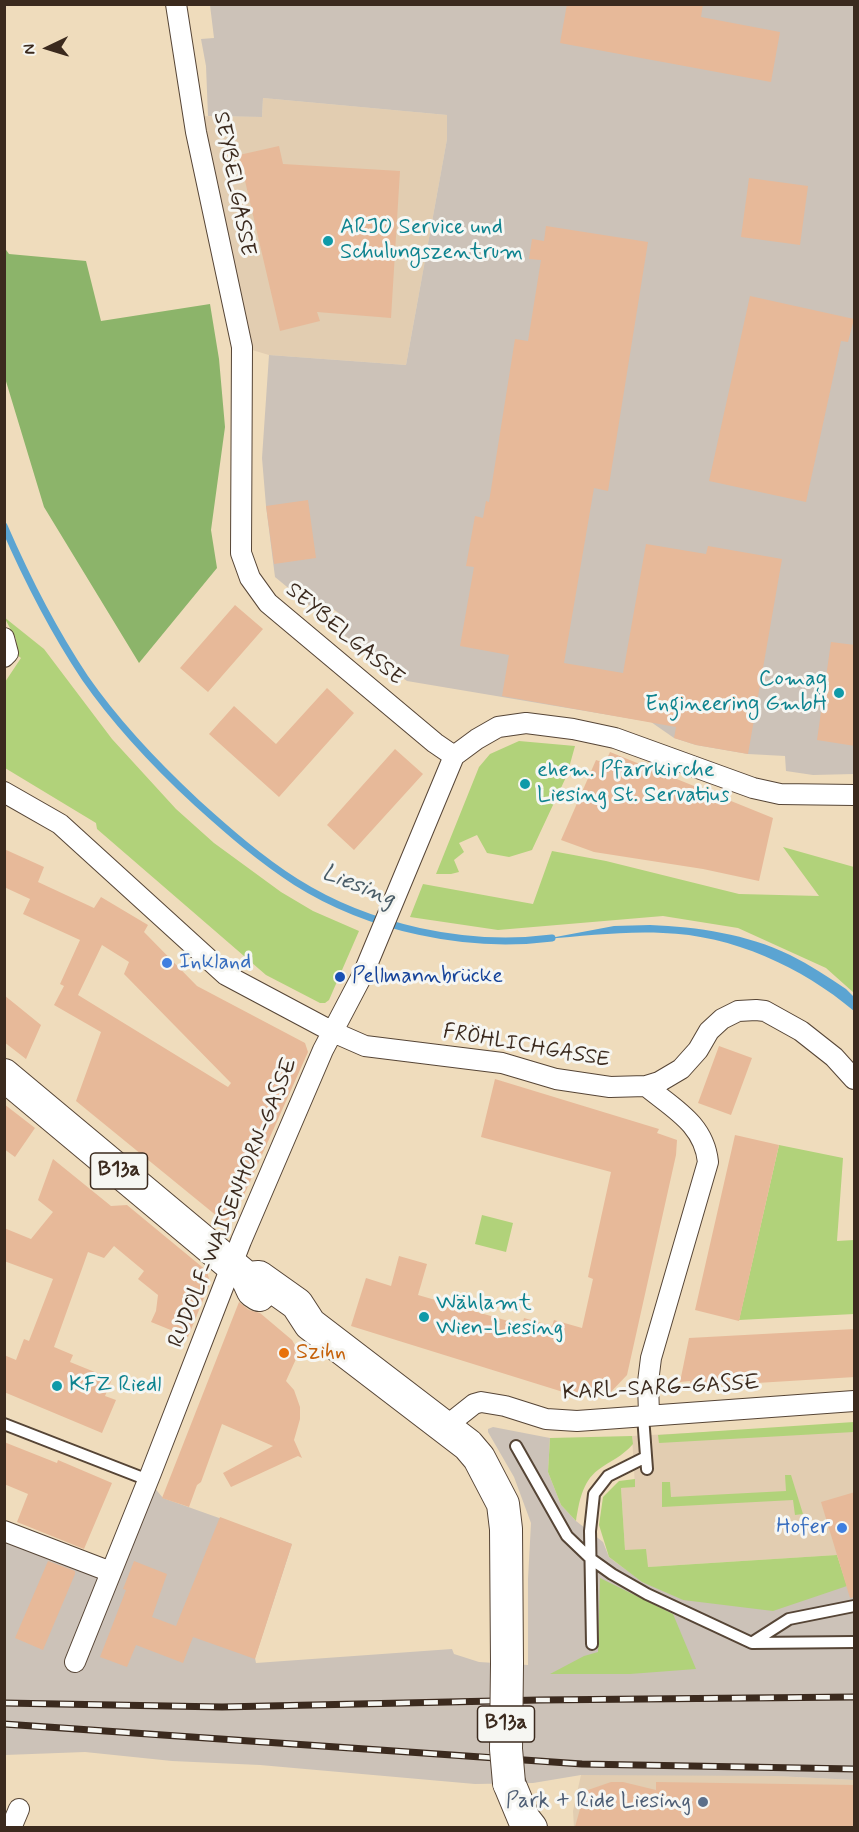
<!DOCTYPE html>
<html>
<head>
<meta charset="utf-8">
<style>
  body { margin:0 }
  #map { position:relative; width:859px; height:1832px; overflow:hidden; background:#efdcbc; font-family:Mynerve,sans-serif }
  canvas { display:block }
  .frame { position:absolute; inset:0; border:6px solid #3b2a1e; pointer-events:none }
  .north { position:absolute; left:18px; top:18px; width:60px; height:60px; -webkit-text-stroke:4px #f6f6f2; paint-order:stroke; rotate:266deg; font-size:16px; font-weight:700; line-height:24px; text-align:center; color:#3b2a1e }
  .north::after { content:''; display:block; margin:auto; width:21px; height:27px; background:#3b2a1e; clip-path:polygon(50% 0,100% 100%,50% 72%,0 100%) }
</style>
</head>
<body>
<div id="map">
<canvas width="859" height="1832"></canvas>
<div class="frame"></div>
<div class="north">N</div>
</div>
<script>
const ctx = document.querySelector('canvas').getContext('2d');
ctx.lineJoin = 'round';
function fillPath(path, color) { ctx.fillStyle = color; ctx.fill(path, 'evenodd'); }
function strokePath(path, color, width, dash) { ctx.strokeStyle = color; ctx.lineWidth = width; ctx.lineCap = dash ? 'butt' : 'round'; ctx.setLineDash(dash || []); ctx.stroke(path); }
function label(font, color, halo, rows, align = 'center') {
  ctx.font = font + ' Mynerve,sans-serif'; ctx.lineWidth = 6; ctx.setLineDash([]); ctx.textBaseline = 'middle'; ctx.strokeStyle = halo; ctx.fillStyle = color; for (const [text, x, y, turn = 0] of rows) {
    ctx.save(); ctx.translate(x, y); ctx.rotate((+turn || 0) * Math.PI / 180); ctx.textAlign = isNaN(turn) ? turn : align; if (halo) ctx.strokeText(text, 0, 0); ctx.fillText(text, 0, 0); ctx.restore();
  }
}
fillPath(new Path2D(`
  M263 98 447 115V139L406 365 269 355 242 347 194 116 262 117Z
  M854 1424V1584L837 1555 648 1567 625 1550 621 1488 635 1486 632 1436Z
  M676 1774 776 1776 854 1780V1827L574 1828 573 1811 581 1775Z`), '#e2cdb1');
fillPath(new Path2D(`
  M210 5H854V774L813 775 786 771 785 756 748 754 696 745 674 738 651 722 407 681 344 635 346 618 330 607 315 610 275 577 266 506 262 458 269 355 406 365 447 139V115L263 98 262 117 208 116 206 66 201 39 214 38Z
  M493 1427 550 1438 548 1472 561 1505 576 1521 603 1542 609 1557 614 1561 643 1582 684 1600 847 1586 854 1584V1780L776 1776 581 1775 533 1783 475 1784 260 1765 172 1761 85 1752 5 1755 4 1531 111 1571 148 1480 163 1498 292 1544 255 1658 256 1663 452 1649 454 1654 479 1662 528 1665V1579L531 1523 514 1477 488 1432V1429Z`), '#ccc2b8');
fillPath(new Path2D(`
  M4 617 44 649 112 739 176 809 214 843 281 892 313 911 359 931 329 1000 325 1003H320L266 975 97 829 96 823 5 768V682L21 658 17 655 16 639Z
  M519 741 575 746 567 775 532 850 509 857 487 853 477 835 459 843 464 852 454 860 459 872 451 874H436L479 767 490 754Z
  M783 847 854 867V993L826 968 738 928 663 916 498 930 410 917 423 884 533 904 552 851 606 861 739 894 819 896Z
  M779 1145 843 1158 837 1241 854 1240V1314L739 1320Z
  M482 1215 513 1223 506 1252 475 1244Z
  M854 1422V1432L659 1443 658 1435Z
  M632 1436 633 1444C623 1456 610 1461 598 1470 582 1482 579 1503 576 1521L561 1505 548 1472 550 1438Z
  M785 1475H791L803 1514 795 1515 793 1500 662 1507V1482H670L671 1497 786 1491Z
  M635 1479V1487L621 1488 625 1550 646 1549 648 1567 837 1555 847 1586 773 1611 683 1600 642 1582 609 1557 599 1525 603 1497 619 1481Z
  M600 1578 673 1614 696 1669 630 1674H550L584 1656 598 1652Z`), '#b1d27a');
fillPath(new Path2D(`
  M4 247 9 254 86 261 101 321 210 304 219 359 225 427 211 530 217 568 139 663 44 507 5 378Z`), '#8cb46a');
fillPath(new Path2D(`
  M650 925C698 927 747 934 790 955 810 965 828 977 846 989L854 997V1011C802 967 732 935 663 933 624 931 584 936 545 939L614 926Z`), '#5ba4d2');
strokePath(new Path2D(`
  M4 526C27 579 53 630 85 678 117 724 156 765 197 803 228 831 260 859 296 882 369 928 466 949 552 938`), '#5ba4d2', 7);
fillPath(new Path2D(`
  M567 4H703L701 17 780 32 771 82 560 43Z
  M279 146 283 164 400 171 391 318 317 312 320 321 280 331 239 155Z
  M749 178 808 186 800 245 741 237Z
  M546 226 648 242 608 491 594 488 564 663 623 673 646 544 706 554 708 546 782 559 748 754 696 745 674 738 676 727 502 696 509 655 460 646 474 567 466 566 475 516 483 518 486 501 489 502 515 339 528 341 541 260 529 259 532 239 544 241Z
  M750 296 854 319 848 342 841 341 806 502 709 481Z
  M308 500 316 558 274 564 266 506Z
  M235 605 263 629 208 692 180 668Z
  M831 642 855 645V746L817 740Z
  M327 688 354 713 279 797 209 734 234 706 276 744Z
  M395 749 423 774 354 850 327 825Z
  M610 752 773 818 759 881 703 869 594 852 561 840 596 760 605 763Z
  M4 849 44 867 38 882 94 908 101 897 148 925 144 932 197 986 305 1043 308 1052 236 1213 231 1219 223 1221 76 1101 101 1032 54 1005 64 986 60 984 80 940 23 914 30 899 4 887ZM102 945 129 962 124 974 231 1083 228 1087 78 995Z
  M4 995 41 1025 26 1059 4 1042Z
  M719 1046 752 1058 731 1115 698 1103Z
  M495 1079 659 1129 657 1133 677 1140 676 1155 627 1375 608 1395 576 1396 351 1326 366 1278 391 1286 399 1256 427 1264 418 1295 522 1325 524 1318 552 1326 554 1320 582 1328 593 1279 588 1277 611 1172 481 1137Z
  M4 1104 35 1128 15 1157 4 1149Z
  M735 1135 779 1145 739 1321 695 1310Z
  M53 1159 111 1206 127 1205 207 1271 210 1283 188 1337 151 1322 156 1311 158 1295 138 1279 144 1271 114 1246 104 1258 88 1252 54 1347 73 1355 70 1362 112 1379 105 1396 116 1400 102 1433 4 1392V1355L16 1360 24 1339 29 1341 53 1279 4 1261V1228L31 1239 53 1212 38 1200Z
  M239 1302 249 1310 260 1313 292 1340 296 1347V1359L286 1381 294 1390 300 1407V1419L294 1440 302 1458 298 1456 231 1487 223 1473 273 1446 222 1424 201 1482 197 1485 189 1507 162 1498Z
  M855 1329V1377L691 1387 690 1381 680 1382 689 1338Z
  M4 1442 57 1463 58 1460 112 1483 84 1549 17 1522 28 1494 4 1484Z
  M855 1492V1597L850 1598 821 1502Z
  M220 1517 292 1544 255 1659 193 1637 183 1663 136 1645 127 1667 100 1657 126 1590 123 1589 134 1561 167 1574 152 1617 176 1626Z
  M48 1561 75 1571V1574L43 1650 15 1638Z
  M611 1782H623L656 1790V1782L855 1785V1827H575L585 1791Z`), '#e7b999');
const lane = new Path2D(`
  M643 1416 647 1469
  M4 1424 148 1480
  M516 1446 567 1536 591 1559 612 1574 647 1594 752 1643 854 1642
  M753 1642 789 1619 854 1606
  M592 1644 590 1531 594 1494 608 1476 646 1457`);
const street = new Path2D(`
  M176 4 196 132 242 347 241 553 250 578 268 603 435 743 454 756
  M4 638 8 653 4 657
  M454 756 477 739 498 727 526 723 573 729 615 738 753 788 780 794 854 795
  M4 792 60 824 226 975 333 1032 365 1046 502 1063 556 1079 610 1087 646 1086 659 1082 681 1069 698 1050 709 1031 722 1019 738 1011 756 1010 765 1011 801 1031 834 1057 854 1079
  M646 1086C674 1109 704 1124 708 1162L651 1358 648 1382 649 1415
  M445 1427 474 1404 481 1402 505 1406 546 1419 577 1421 854 1401
  M4 1531 111 1572
  M75 1662 151 1473 241 1241 323 1050 364 972 454 756
  M11 1828 19 1809`);
const primary = new Path2D(`
  M4 1075 247 1278 253 1291 259 1295
  M247 1278 259 1277 297 1304 310 1324 468 1445 479 1458 503 1504 506 1529 507 1664
  M509 1783 524 1819 531 1828`);
strokePath(lane, '#564536', 14);
strokePath(street, '#564536', 22);
strokePath(primary, '#564536', 34);
strokePath(lane, '#fff', 10);
strokePath(street, '#fff', 20);
strokePath(primary, '#fff', 32);
const rail = new Path2D(`
  M4 1703 222 1707 539 1700 854 1697
  M4 1724 582 1764 854 1769`);
strokePath(rail, '#3b2a1e', 7);
strokePath(rail, '#f6f6f2', 4.5, [14]);
const primaryBridge = new Path2D(`
  M507 1664 506 1749 509 1783`);
strokePath(primaryBridge, '#564536', 34, []);
strokePath(primaryBridge, '#fff', 32);
for (const [x, y, r, color] of [
  [328,241,6,"#0f9aa8"],
  [839,693,6,"#0f9aa8"],
  [525,784,6,"#0f9aa8"],
  [167,963,6,"#3f7fe0"],
  [340,977,6,"#1a4fb4"],
  [424,1317,6,"#0f9aa8"],
  [284,1353,6,"#e8710a"],
  [57,1386,6,"#0f9aa8"],
  [842,1528,6,"#3f7fe0"],
  [703,1802,6,"#5c6f8a"]
]) { const dot = new Path2D(); dot.arc(x, y, r, 0, 2 * Math.PI); ctx.fillStyle = color; ctx.fill(dot); strokePath(dot, '#f6f6f2', 2); }
for (const [x, y, w] of [
  [119,1171,57],
  [506,1724,57]
]) { const box = new Path2D(); box.roundRect(x - w / 2, y - 18, w, 36, 4.5); ctx.fillStyle = '#f6f6f2'; ctx.fill(box); strokePath(box, '#3b2a1e', 1.5); }
label('bold 21px', '#3b2a1e', null, [
  ["B13a",119,1171],
  ["B13a",506,1724]
]);
label('22px', '#3b2a1e', '#f6f6f2', [
  ["SEYBELGASSE",233,184,79],
  ["SEYBELGASSE",344,635,40],
  ["FRÖHLICHGASSE",526,1047,10],
  ["RUDOLF-WAISENHORN-GASSE",234,1203,-68],
  ["KARL-SARG-GASSE",661,1389,-3]
]);
label('22px', '#0d838f', '#f6f6f2', [
  ["ARJO Service und",340,228],
  ["Schulungszentrum",340,253],
  ["Comag",827,680,"right"],
  ["Engineering GmbH",827,705,"right"],
  ["ehem. Pfarrkirche",537,771],
  ["Liesing St. Servatius",537,796],
  ["Wählamt",436,1304],
  ["Wien-Liesing",436,1329],
  ["KFZ Riedl",69,1386]
], 'left');
label('22px', '#366cbe', '#f6f6f2', [
  ["Inkland",179,963],
  ["Hofer",830,1528,"right"]
], 'left');
label('22px', '#164399', '#f6f6f2', [
  ["Pellmannbrücke",352,977]
], 'left');
label('22px', '#c56008', '#f6f6f2', [
  ["Szihn",296,1353]
], 'left');
label('22px', '#4e5e75', '#f6f6f2', [
  ["Park + Ride Liesing",691,1802]
], 'right');
label('italic 24px', '#485b66', '#f6f6f2', [
  ["Liesing",358,887,22]
]);
</script>
</body>
</html>
